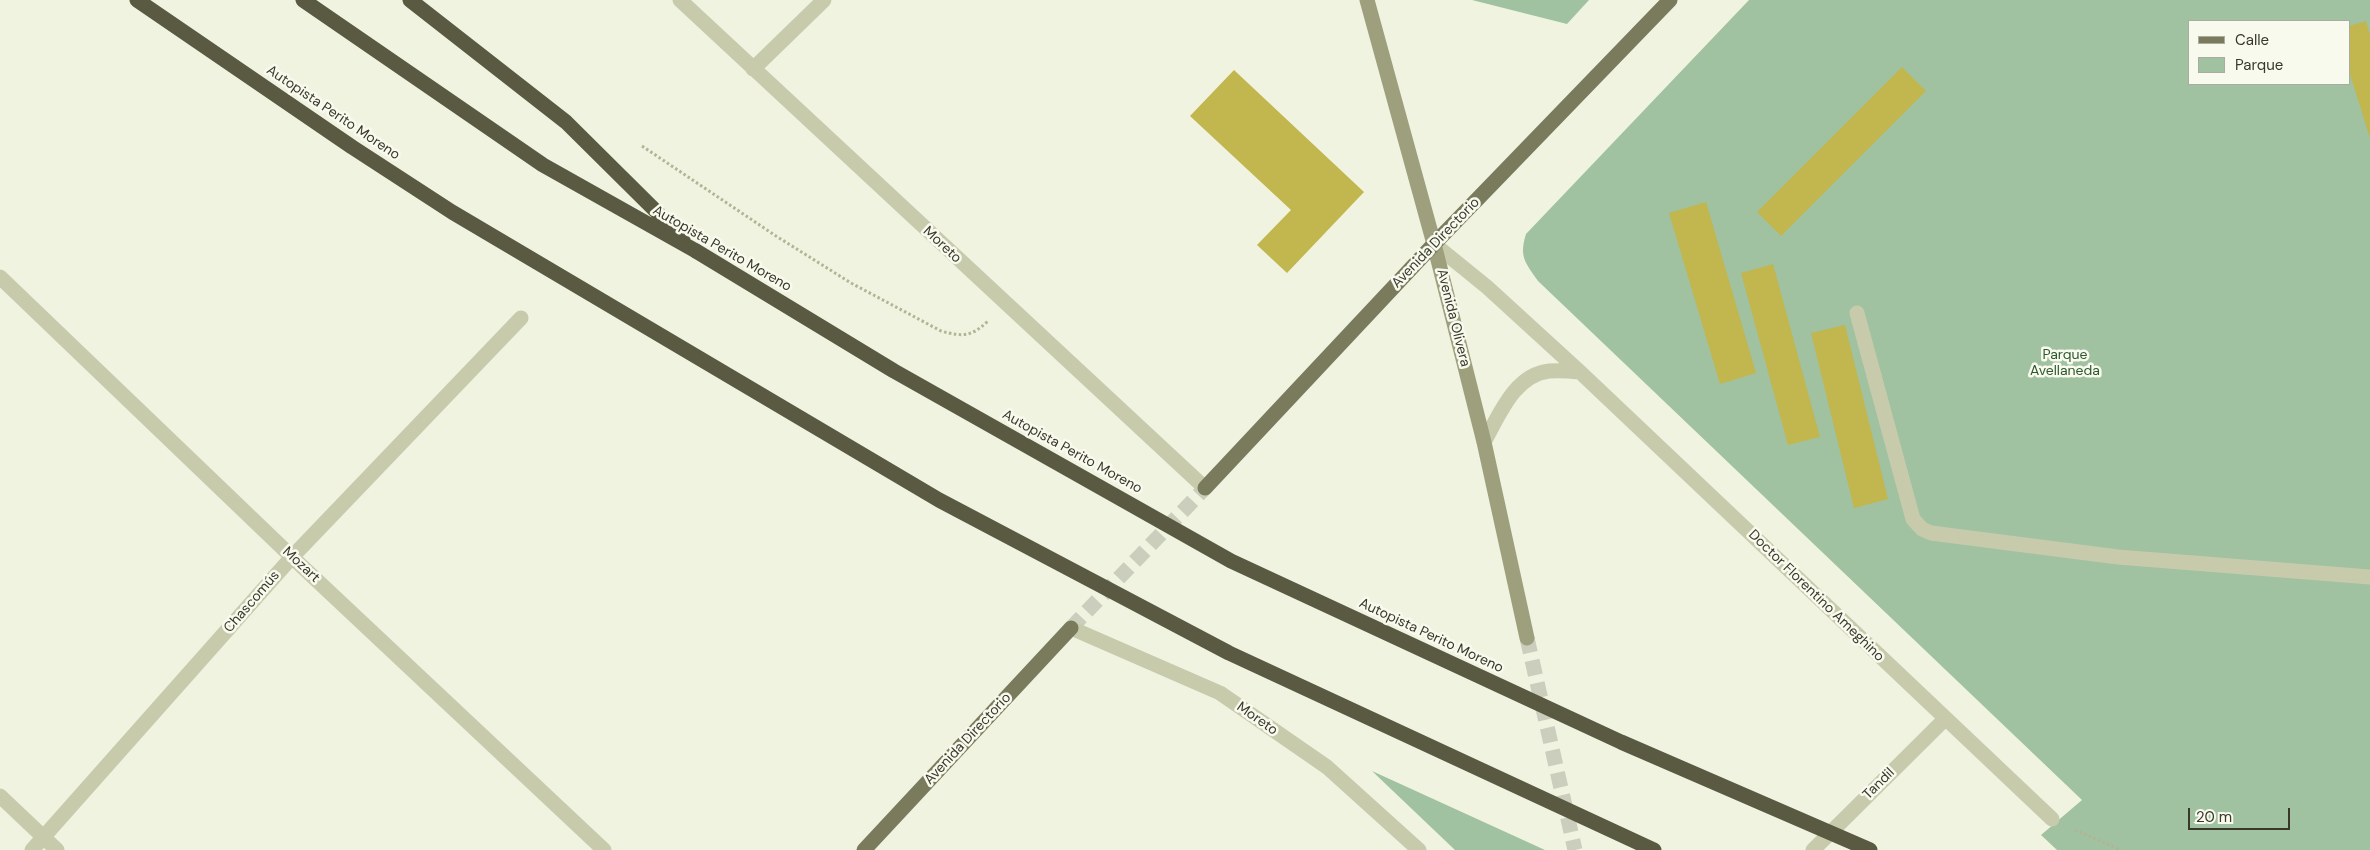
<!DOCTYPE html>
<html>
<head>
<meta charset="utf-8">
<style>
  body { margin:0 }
  #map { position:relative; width:2370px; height:850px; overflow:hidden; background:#eff3e0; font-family:"DM Sans",sans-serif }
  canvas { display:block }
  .legend { position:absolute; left:2188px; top:20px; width:162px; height:65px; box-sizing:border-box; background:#f7faed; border:1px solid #abac9f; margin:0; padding:6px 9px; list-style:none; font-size:15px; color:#39382b }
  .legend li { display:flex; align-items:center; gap:10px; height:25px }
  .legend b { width:25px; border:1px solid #abac9f }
  .scale { position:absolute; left:2188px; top:808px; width:102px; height:22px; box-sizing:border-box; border:2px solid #39382b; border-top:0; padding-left:6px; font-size:15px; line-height:18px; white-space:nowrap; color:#39382b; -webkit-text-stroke:4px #f7faed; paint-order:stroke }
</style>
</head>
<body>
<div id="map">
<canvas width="2370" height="850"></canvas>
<ul class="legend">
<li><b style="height:6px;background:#7a7a5c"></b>Calle</li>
<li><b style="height:14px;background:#a0c2a0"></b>Parque</li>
</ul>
<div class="scale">20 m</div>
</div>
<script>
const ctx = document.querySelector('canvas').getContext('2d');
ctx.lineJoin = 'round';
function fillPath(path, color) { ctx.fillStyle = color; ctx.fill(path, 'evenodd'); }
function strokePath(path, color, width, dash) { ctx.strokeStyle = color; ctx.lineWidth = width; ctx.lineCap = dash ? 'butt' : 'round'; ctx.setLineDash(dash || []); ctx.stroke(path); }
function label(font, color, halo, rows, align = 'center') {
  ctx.font = font + ' "DM Sans",sans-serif'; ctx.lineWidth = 5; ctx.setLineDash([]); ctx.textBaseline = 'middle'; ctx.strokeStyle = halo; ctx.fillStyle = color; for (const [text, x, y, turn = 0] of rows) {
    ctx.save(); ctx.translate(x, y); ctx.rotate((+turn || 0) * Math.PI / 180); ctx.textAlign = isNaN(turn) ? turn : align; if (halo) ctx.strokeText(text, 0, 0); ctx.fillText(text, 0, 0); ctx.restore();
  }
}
fillPath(new Path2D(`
  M1472 0H1589L1567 24Z
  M1749 0H2370V850H2057L2041 835 2082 800 1538 281C1525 262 1519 257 1526 234ZM2189 21H2349V84H2189Z
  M1372 771 1545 850H1455Z`), '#a0c2a0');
fillPath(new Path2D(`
  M2366 21 2370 35V138L2349 71V26Z
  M1902 67 1926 91 1781 236 1757 212Z
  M1234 70 1364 192 1287 273 1257 245 1291 210 1190 116Z
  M1706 202 1756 373 1720 384 1669 213Z
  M1773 264 1820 437 1788 445 1741 273Z
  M1845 325 1888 499 1854 508 1811 333Z`), '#c2b64e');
strokePath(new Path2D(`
  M1527 638 1575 850`), '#cbcebc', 15, [15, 8]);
strokePath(new Path2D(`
  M1071 628 1205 488`), '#cbcebc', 15, [15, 8]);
strokePath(new Path2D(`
  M642 146 776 236 851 283 941 331C963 337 971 337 988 321
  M2075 830 2121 850`), '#b2b494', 3, [2.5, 2.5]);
strokePath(new Path2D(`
  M1857 313 1913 519 1922 529 1931 533 2118 557 2370 577`), '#c7cbac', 15);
strokePath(new Path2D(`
  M680 0 1205 488
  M753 69 824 0
  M1434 244 1487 287 1580 372 2052 819
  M0 277 292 557 604 850
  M1484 442C1499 416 1514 375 1549 371 1559 370 1570 371 1580 372
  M1071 628 1220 693 1327 767 1419 850
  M0 796 57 850
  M32 850 292 557 521 318
  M1813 850 1945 719`), '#c7cbac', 15);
strokePath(new Path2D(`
  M1367 0 1434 244 1484 442 1527 638`), '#9e9f7d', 15);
strokePath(new Path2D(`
  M1205 488 1434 244 1670 0
  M864 850 1071 628`), '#7a7a5c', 15);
strokePath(new Path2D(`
  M303 0 543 165 696 251
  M410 0 566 122 683 238`), '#5a5942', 15);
strokePath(new Path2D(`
  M137 0 352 147 452 212 939 500 1229 653 1654 850
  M696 251 894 371 1231 561 1621 742 1870 850`), '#5a5942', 15);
label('14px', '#39382b', '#f7faed', [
  ["Autopista Perito Moreno",333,113,34],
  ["Avenida Directorio",1436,243,-46],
  ["Moreto",942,245,43],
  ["Autopista Perito Moreno",722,249,30],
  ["Avenida Olivera",1453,318,76],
  ["Autopista Perito Moreno",1072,452,29],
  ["Mozart",301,565,43],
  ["Doctor Florentino Ameghino",1816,596,44],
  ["Chascomús",252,602,-49],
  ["Autopista Perito Moreno",1431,636,25],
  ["Moreto",1257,719,35],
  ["Avenida Directorio",968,739,-47],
  ["Tandil",1879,784,-45]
]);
label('14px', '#2f5730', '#f7faed', [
  ["Parque",2065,355],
  ["Avellaneda",2065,371]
]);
</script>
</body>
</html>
